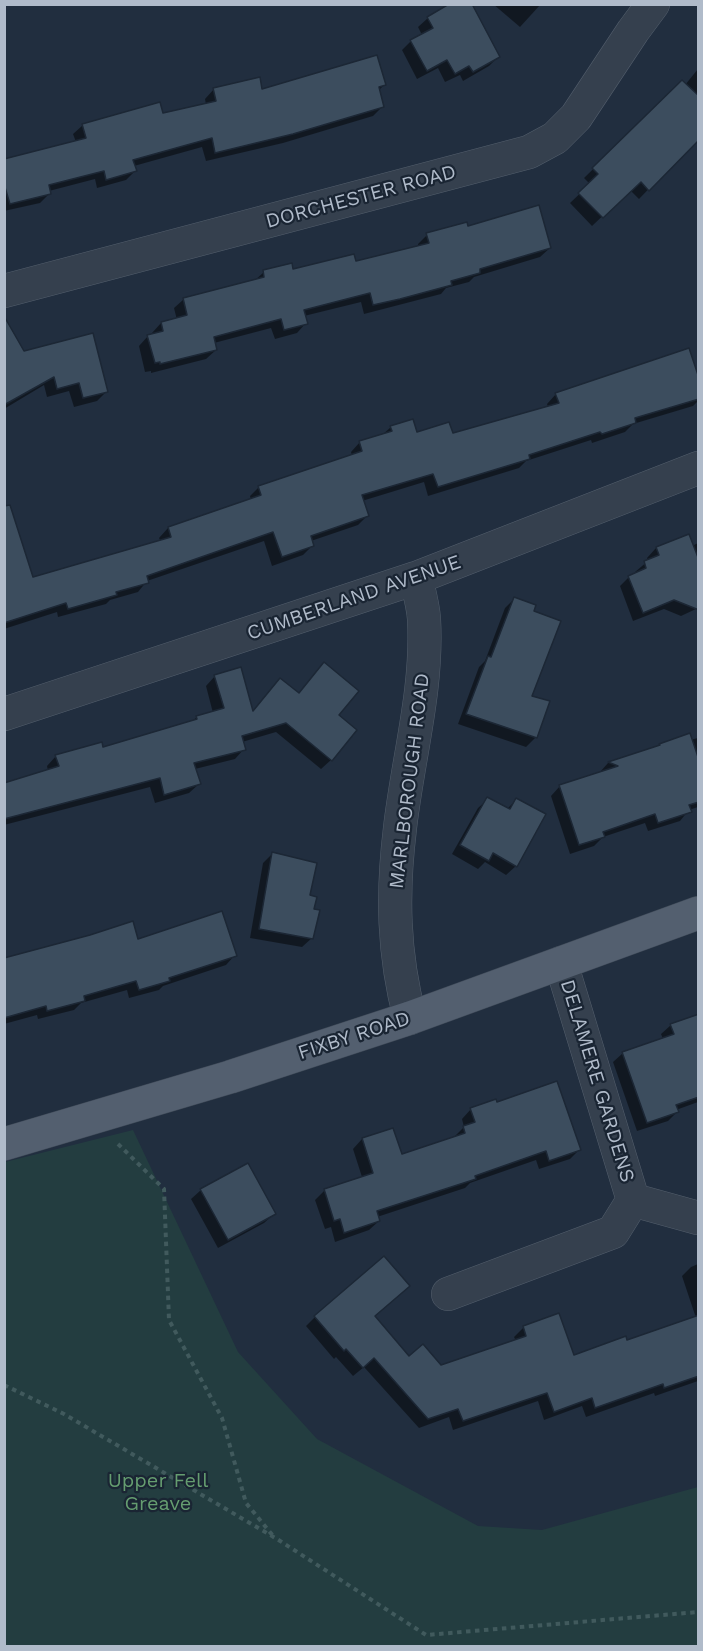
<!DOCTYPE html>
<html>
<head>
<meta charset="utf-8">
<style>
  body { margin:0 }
  #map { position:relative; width:703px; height:1651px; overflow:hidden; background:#212e3f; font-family:"Work Sans",sans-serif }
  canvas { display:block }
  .frame { position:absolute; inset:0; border:6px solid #b0bbca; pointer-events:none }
</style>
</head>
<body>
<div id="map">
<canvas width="703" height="1651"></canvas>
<div class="frame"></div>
</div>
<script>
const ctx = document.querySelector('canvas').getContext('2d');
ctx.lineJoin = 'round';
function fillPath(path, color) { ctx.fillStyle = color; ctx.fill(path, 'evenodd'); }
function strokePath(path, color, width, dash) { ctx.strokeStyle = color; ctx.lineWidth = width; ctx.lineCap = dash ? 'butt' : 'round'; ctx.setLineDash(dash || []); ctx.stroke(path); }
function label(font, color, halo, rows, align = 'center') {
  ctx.font = font + ' "Work Sans",sans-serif'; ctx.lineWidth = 4.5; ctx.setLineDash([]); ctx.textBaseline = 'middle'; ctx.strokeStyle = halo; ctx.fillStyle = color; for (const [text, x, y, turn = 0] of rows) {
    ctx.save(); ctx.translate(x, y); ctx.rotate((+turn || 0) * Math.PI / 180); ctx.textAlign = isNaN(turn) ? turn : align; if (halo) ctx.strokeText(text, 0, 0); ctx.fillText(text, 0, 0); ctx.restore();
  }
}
fillPath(new Path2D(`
  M133 1130 238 1352 317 1439 478 1526 542 1530 698 1487V1646H5V1162Z`), '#233d40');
fillPath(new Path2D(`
  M493 4H541L520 27Z
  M428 18 498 57 489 66 463 81 460 75 445 82 438 68 417 79 402 50 411 41 422 35 418 27Z
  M698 69V138L639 199 630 190 592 226 570 203 590 184 584 178 682 82 685 85Z
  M384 85 378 91 383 106 373 116 283 143 206 161 202 147 134 166 135 171 126 180 97 188 95 179 49 191 50 193 40 203 4 211V160L76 142 73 134 83 125 162 115 206 105 205 99 214 89 261 91Z
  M467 228 550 248 540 257 474 277 469 282 446 288 441 294 364 314 361 302 304 316 306 323 297 333 275 339 271 328 214 343 216 350 206 359 151 373V371L145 372 139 346 148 336 153 335 152 333 161 323 177 320 174 308 184 299 254 281 264 272 292 271 355 262 418 247V244L427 235Z
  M4 344 23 352 107 391 97 401 74 407 69 391 47 397 44 385 4 409Z
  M698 383V401L693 406 633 424 625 432 592 443 591 440 526 461 519 468 428 496 424 482 362 501 367 516 358 525 311 541 312 546 303 555 272 566 264 541 147 581 138 592 110 600 106 604 58 617 57 612 4 629V539L32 579 161 542 159 538 168 528 251 500 250 496 259 487 352 456 351 452 360 442 382 435 391 427 416 433 452 435 548 407 547 404 556 394Z
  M688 536 692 546 698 543V608L681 616 664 609 633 621 620 586 629 577 636 574 635 572 648 561 647 558 656 548Z
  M514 599 536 737 526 747 458 724 479 667 485 661 505 608Z
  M215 676 252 713 280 680 298 695 337 715 331 760 321 769 276 732 242 742 244 749 235 759 195 769 199 784 189 793 155 803 150 787 4 825V785L48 771 47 766 56 756 102 749 191 722 197 717 213 713 206 686Z
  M698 738V807L689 810 680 821 648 831 645 823 603 837 594 846 570 854 551 796 560 786 603 772H600L608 763 657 748Z
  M488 799 507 809 516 800V866L506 875 485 862 478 869 452 854 478 808Z
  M272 854 308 896 312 938 302 947 250 938 263 863Z
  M137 941 235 955 226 965 163 986 159 990 129 998 127 990 81 1003 74 1010 38 1019 37 1015 4 1024V967Z
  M671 1025 698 1026V1102L676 1110 677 1112 668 1121 637 1131 613 1062 623 1053 663 1039 661 1034Z
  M471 1109 579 1150 570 1159 539 1169 536 1160 470 1183 465 1188 377 1217 379 1221 369 1230 335 1242 331 1227 325 1229 315 1200 325 1190 362 1177 353 1149 362 1139 401 1156 454 1137 464 1127 462 1119Z
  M201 1190 274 1214 264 1223 218 1248 191 1199Z
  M698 1264V1381L655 1396 654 1393 586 1417 582 1406 544 1420 538 1401 453 1430 449 1417 419 1428 364 1367 353 1376 336 1357 334 1359 306 1326 315 1317H373L409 1358 441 1366 516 1341 514 1337 524 1327 573 1357 627 1342 696 1318 682 1276 691 1267Z`), '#0007');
const building = new Path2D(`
  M449 4H472L500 57 473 72 469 66 455 74 447 60 427 71 410 40 433 28 427 17Z
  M377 55 386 85 379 87 384 107 293 134 215 153 212 138 133 160 137 171 106 180 104 171 49 185 51 194 10 204 4 184V159L86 138 82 124 160 102 163 113 216 101 213 88 260 77 262 89Z
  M682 80 699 96V140L649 191 641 182 603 218 578 193 598 174 592 168Z
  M539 205 551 248 480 269V273L451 281 452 285 400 299 373 305 370 293 304 310 308 324 284 330 281 319 214 337 217 350 160 364V362L155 363 147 335 163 331 161 322 187 315 183 298 264 277 263 270 292 263 293 269 354 254 356 261 429 243 426 233 467 222 468 226Z
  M4 316 24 351 93 333 108 392 83 398 79 383 57 389 54 377 4 405Z
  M689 348 699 378V399L635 418 636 423 602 434 600 432 529 455 530 459 438 487 433 474 362 495 369 516 311 536 314 546 282 557 273 532 147 576 149 583 116 592 117 595 68 609 66 603 4 623V506L10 505 33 577 171 537 168 527 261 495 258 486 362 451 359 441 392 431 390 426 413 419 417 432 449 422 453 433 559 403 555 393Z
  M689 534 699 560V610L674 600 643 613 628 576 646 568 644 561 659 555 656 547Z
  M514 597 536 605 534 611 561 621 532 696 550 701 537 738 466 714 488 656 491 657Z
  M324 662 359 691 339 715 357 730 332 761 286 723 242 736 246 750 194 763 201 784 164 795 160 778 4 819V783L59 766 55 755 102 742 103 747 197 719 196 716 224 708 214 675 241 667 253 711 280 678 299 693Z
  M690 733 699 760V802L689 805 692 812 658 823 655 814 603 832 605 837 579 845 559 785 618 766 608 762 660 745 659 744Z
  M487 797 510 809 516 798 546 814 517 867 493 853 489 861 460 845Z
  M272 852 317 863 310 895 317 897 314 909 320 910 313 939 259 929Z
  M222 911 237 956 169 978 170 981 139 990 136 981 84 996 85 1001 47 1011 46 1006 4 1018V958L90 935 133 921 138 939Z
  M699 1014V1097L676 1105 679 1112 647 1123 622 1052 674 1034 670 1024Z
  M557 1081 581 1150 549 1161 546 1151 475 1176 476 1179 377 1211 380 1221 344 1233 340 1219 334 1221 324 1189 373 1173 362 1138 393 1128 402 1154 465 1133 463 1126 475 1122 470 1108 496 1099 497 1102Z
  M248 1163 276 1214 228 1240 200 1189Z
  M384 1256 410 1286 375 1316 409 1356 423 1344 441 1365 526 1336 523 1326 559 1313 574 1355 626 1336 627 1340 699 1315V1376L664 1388 663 1384 595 1408 592 1398 554 1412 547 1393 463 1421 458 1409 428 1419 374 1358 363 1368 346 1349 344 1351 314 1316Z`);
fillPath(building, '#3c4d5e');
strokePath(building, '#1c2735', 1.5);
const minor = new Path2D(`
  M4 291 529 152 555 138 576 117 633 31 653 4
  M4 714 416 578 698 468
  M410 1018C393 953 392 894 400 828 408 758 428 689 424 619 423 605 419 591 416 578
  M633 1200 698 1218
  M448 1294 613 1232 633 1200 561 963`);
const primary = new Path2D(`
  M4 1144 230 1077 410 1018 698 913`);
strokePath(minor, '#535e6c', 34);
strokePath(primary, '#3e4957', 34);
strokePath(new Path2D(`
  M118 1144 164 1189 169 1320 222 1418 246 1503 274 1537
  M4 1385 64 1414 277 1539 426 1635 698 1612`), '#415a5d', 4, [4.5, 4.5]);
strokePath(minor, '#35404e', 33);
strokePath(primary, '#535f6f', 33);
label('20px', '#b0bbca', '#1a2533', [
  ["DORCHESTER ROAD",361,197,-15],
  ["CUMBERLAND AVENUE",354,598,-19],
  ["MARLBOROUGH ROAD",410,781,-83],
  ["FIXBY ROAD",354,1036,-18],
  ["DELAMERE GARDENS",597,1081,73]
]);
label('20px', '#659d70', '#1a2533', [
  ["Upper Fell",158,1481],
  ["Greave",158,1504]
]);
</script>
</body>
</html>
